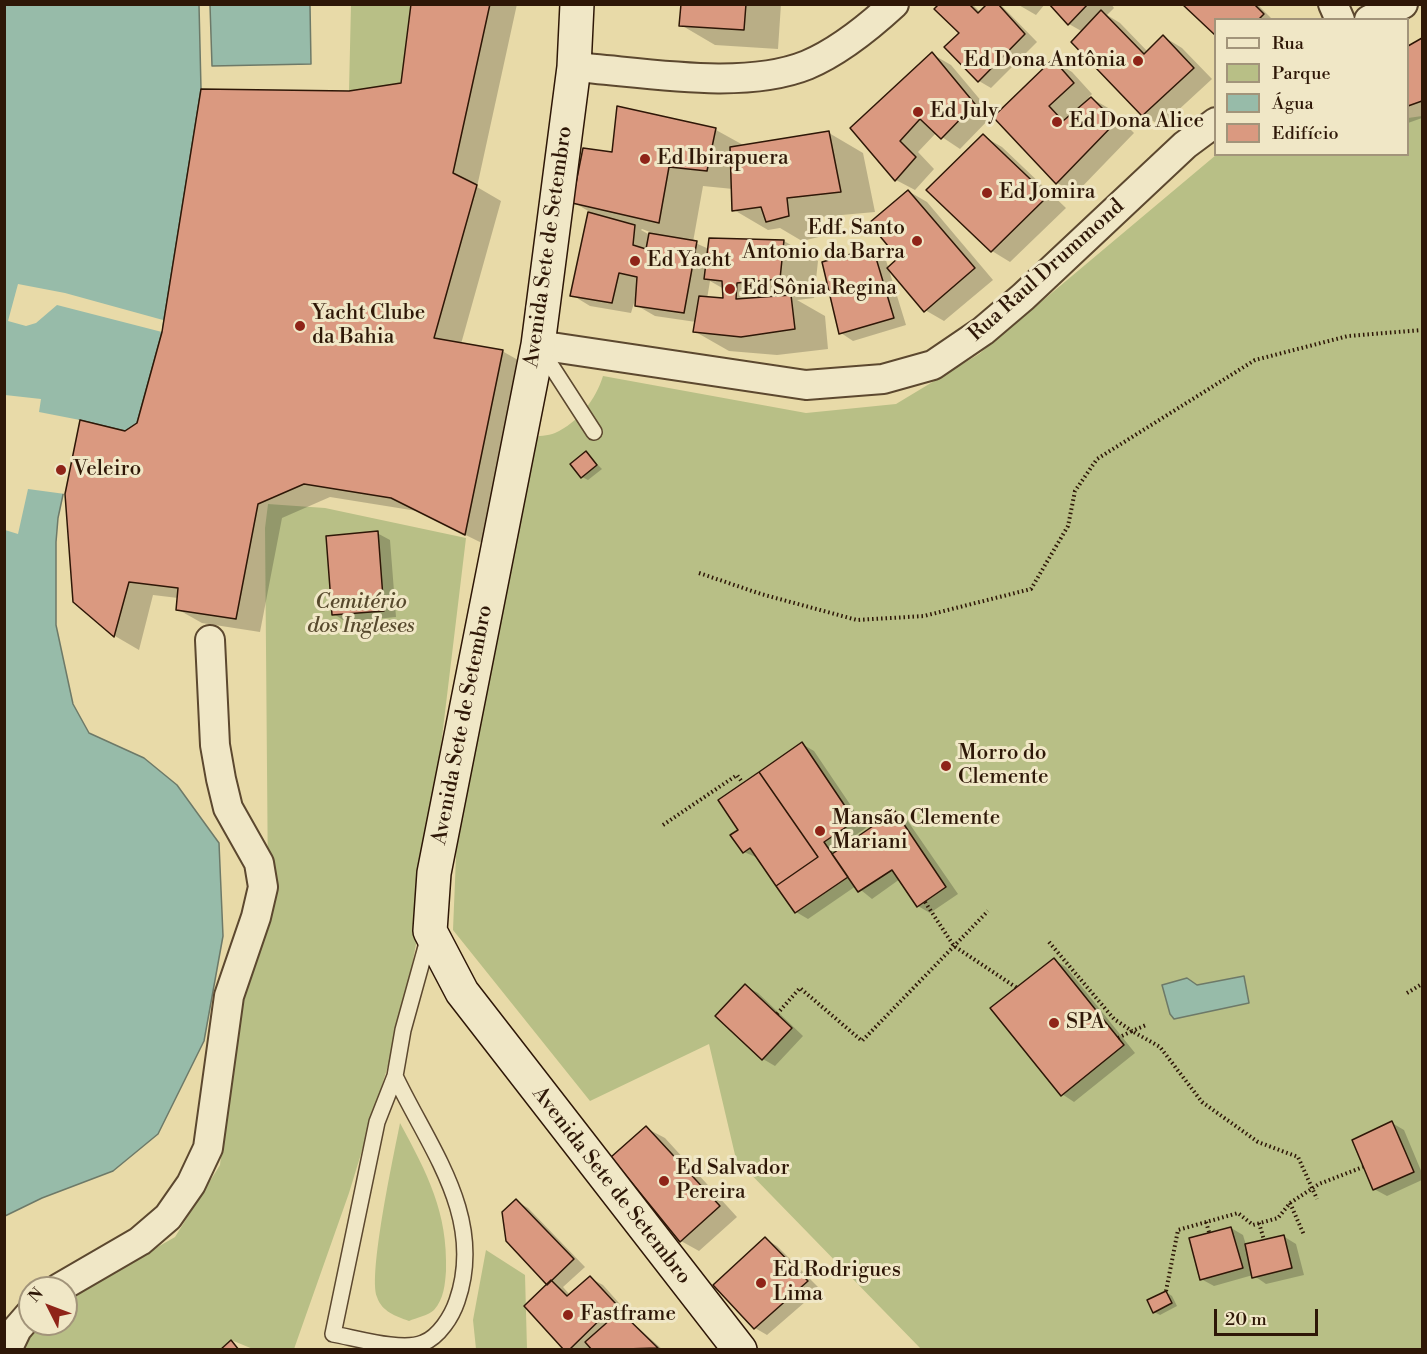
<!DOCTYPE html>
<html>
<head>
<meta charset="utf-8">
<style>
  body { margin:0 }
  #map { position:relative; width:1427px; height:1354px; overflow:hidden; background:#e8daa8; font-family:"Libre Bodoni",serif }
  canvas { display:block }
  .frame { position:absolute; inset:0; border:6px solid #2e1707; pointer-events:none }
  .legend { position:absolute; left:1214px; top:18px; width:195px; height:138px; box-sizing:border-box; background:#f0e7c6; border:2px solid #a2947a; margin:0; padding:8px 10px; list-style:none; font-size:18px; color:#2e1707 }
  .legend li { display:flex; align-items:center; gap:12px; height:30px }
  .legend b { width:30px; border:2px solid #a2947a }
  .north { position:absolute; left:18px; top:1276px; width:60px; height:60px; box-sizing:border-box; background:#f0e7c6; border:2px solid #a2947a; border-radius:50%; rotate:312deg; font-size:16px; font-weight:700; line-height:24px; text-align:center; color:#2e1707 }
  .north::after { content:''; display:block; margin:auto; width:21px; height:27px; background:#8f2418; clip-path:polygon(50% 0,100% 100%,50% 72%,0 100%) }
  .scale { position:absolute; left:1214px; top:1309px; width:104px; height:27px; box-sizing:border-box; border:3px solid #2e1707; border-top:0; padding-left:8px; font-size:18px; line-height:21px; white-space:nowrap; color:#2e1707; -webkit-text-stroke:4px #f0e7c6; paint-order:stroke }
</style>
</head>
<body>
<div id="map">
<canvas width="1427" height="1354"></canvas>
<div class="frame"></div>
<ul class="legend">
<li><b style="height:8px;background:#f0e7c6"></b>Rua</li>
<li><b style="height:16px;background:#b8bf86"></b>Parque</li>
<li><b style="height:16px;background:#97bba9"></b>Água</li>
<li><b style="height:16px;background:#da9980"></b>Edifício</li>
</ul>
<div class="north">N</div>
<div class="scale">20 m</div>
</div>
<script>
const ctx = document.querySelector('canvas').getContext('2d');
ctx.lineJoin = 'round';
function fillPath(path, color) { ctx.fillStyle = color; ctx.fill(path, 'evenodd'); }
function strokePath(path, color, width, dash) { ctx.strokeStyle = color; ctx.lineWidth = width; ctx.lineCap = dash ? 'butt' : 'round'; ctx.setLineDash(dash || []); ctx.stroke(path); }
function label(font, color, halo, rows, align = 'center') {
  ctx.font = font + ' "Libre Bodoni",serif'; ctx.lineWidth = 6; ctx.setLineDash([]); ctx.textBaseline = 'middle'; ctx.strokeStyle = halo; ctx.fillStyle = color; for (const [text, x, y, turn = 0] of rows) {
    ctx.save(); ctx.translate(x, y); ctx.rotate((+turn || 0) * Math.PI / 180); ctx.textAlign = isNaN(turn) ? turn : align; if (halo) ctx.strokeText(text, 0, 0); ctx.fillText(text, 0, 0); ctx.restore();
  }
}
fillPath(new Path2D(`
  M351 5H411L401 83 349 91Z
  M1422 116V1349H921L736 1159 709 1044 590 1101 453 930 457 832 531 437C538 436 548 436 555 433 578 423 596 399 603 376L806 413 896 404 979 354 1216 155 1408 154V118Z
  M268 504 325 508 466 538 419 928 402 1020 349 1193 294 1349H253L231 1340 219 1350H22C32 1322 39 1324 66 1324V1304L88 1287 175 1237 220 1165 240 992 268 888 265 528Z
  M400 1123C427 1173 448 1212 446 1271 445 1284 444 1299 434 1310 429 1315 416 1318 409 1321 396 1316 382 1312 377 1297 368 1274 394 1154 400 1123Z
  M486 1250 525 1275 527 1349H476L473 1320Z`), '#b8bf86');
const water = new Path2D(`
  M5 5H199L201 89 162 332 137 423 125 431 79 420 58 518 56 542V625L73 704 89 733 144 758 177 785 219 843 223 936 204 1041 158 1134 113 1171 42 1198 5 1216Z
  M210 5H310L311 64 212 66Z
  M1244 976 1249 1003 1174 1019 1170 1014 1162 985 1187 978 1197 985Z`);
fillPath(water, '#97bba9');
strokePath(water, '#6d7968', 1.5);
fillPath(new Path2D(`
  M18 284 65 293 163 320 162 332 57 305 36 323 26 326 8 321Z
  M5 395 41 399 39 412 80 420 65 494 28 489 18 534 5 530Z`), '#e8daa8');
fillPath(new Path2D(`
  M412 4H517L477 187 501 201 461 344 502 351 527 365 490 547 417 511 330 497 282 518 260 632 202 623 177 609 178 598 153 595 139 650 115 636 75 602 125 432 138 424 350 93 402 84Z
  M682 4H781L778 49 715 45 681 25Z
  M941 4H972L980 12 989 4H1000L1037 42 991 88 979 81 946 47 962 33Z
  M1017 4H1045L1036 15Z
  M1051 4H1111L1114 8 1107 15 1120 23 1148 52 1164 37 1182 48 1212 79 1161 126 1143 115 1083 32 1069 24Z
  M1185 4H1257L1273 20H1216Z
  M1422 40V118L1408 123V48Z
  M932 54 951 65 993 115 960 149 936 133 918 152 934 169 915 190 896 180 852 128Z
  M1054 61 1072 72 1092 94 1089 97 1110 109 1134 133 1076 193 1057 183 995 117Z
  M618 108 716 130 745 146 829 133 863 153 875 212 820 217 823 236 802 241 780 228 768 230 734 210 733 189 703 186 693 242 709 249 784 241 818 261 814 298 797 300 825 316 828 349 777 355 729 351 694 331 696 322 655 316 636 305 637 293 631 313 590 306 572 295 590 212 573 202 614 154ZM642 229 650 232V235L641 230ZM710 281 724 289 725 300 707 299Z
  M983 136 1002 147 1066 208 1010 262 992 251Z
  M908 191 927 202 993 280 944 321 925 310 900 258Z
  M873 249 885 257 906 325 853 341 841 333Z
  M586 453 602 469 588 480 582 477Z
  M377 533 390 540 396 617 346 622 334 614Z
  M802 744 814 751 866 828 835 849 837 852 895 813 907 820 958 894 930 913 918 906 900 879 872 899 856 886 808 919 796 912 758 858 744 852 740 831Z
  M1054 960 1066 967 1135 1053 1074 1102 1062 1094Z
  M745 986 758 993 803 1036 775 1066 763 1059Z
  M1392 1123 1404 1130 1422 1173V1180L1387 1196 1374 1189Z
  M646 1128 665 1138 737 1217 699 1251 681 1241Z
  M516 1201 528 1208 585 1267 563 1287 570 1295 590 1278 603 1285 627 1312 624 1315 663 1350H594L591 1347 589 1350H566L549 1285Z
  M1231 1228 1243 1235 1246 1245 1283 1236 1296 1244 1304 1275 1266 1284 1253 1275 1214 1286 1201 1279Z
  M765 1239 777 1246 820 1289 767 1335 755 1328Z
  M1166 1292 1172 1296 1177 1306 1160 1315 1154 1312Z`), '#0003');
const building = new Path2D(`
  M411 4H490L453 173 477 185 434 338 503 350 465 535 391 498 304 484 258 504 236 619 176 610 178 588 129 582 114 637 73 602 65 494 80 420 125 431 137 423 162 332 201 89 349 91 401 83Z
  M681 4H746L744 30 679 26Z
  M939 4H969L978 13 987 4H998L1025 34 978 82 944 47 959 33 934 9Z
  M1049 4H1088L1068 25Z
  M1182 4H1254L1264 14 1258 20H1216V36Z
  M1101 10 1144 54 1163 35 1194 68 1142 116 1071 42Z
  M1422 38V101L1408 106V46Z
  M932 52 975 104 941 139 920 119 900 141 916 157 895 181 850 128Z
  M1053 59 1074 83 1049 106 1063 121 1091 97 1116 122 1056 184 993 117Z
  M617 106 716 128 707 171 669 167 659 223 572 203 583 148 612 152Z
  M829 131 841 192 787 198 789 216 766 222 761 207 732 211 730 147Z
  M983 134 1048 196 991 252 926 190Z
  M908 190 975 268 924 312 887 268 898 258 869 223Z
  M588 212 635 225 633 245 646 249 649 233 697 241 684 313 635 306 637 277 619 273 612 303 570 296Z
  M709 238 784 240 780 279 737 283 736 299 791 295 795 329 741 337 693 332 699 296 723 298 722 281 704 279Z
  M873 248 894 318 839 334 822 262Z
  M586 451 597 465 581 478 570 464Z
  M378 531 384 611 332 615 326 536Z
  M802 742 855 821 824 842 848 877 795 913 776 886 818 857 759 772Z
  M759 772 818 857 776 886 750 848 743 853 730 835 738 830 718 800Z
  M895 811 946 887 917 907 892 870 858 892 832 854Z
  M1054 958 1124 1045 1061 1096 990 1008Z
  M745 984 792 1028 762 1060 715 1016Z
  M1392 1121 1414 1172 1373 1190 1352 1140Z
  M646 1126 720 1206 680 1242 611 1157Z
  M516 1199 574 1259 547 1285 506 1241 502 1212Z
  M1231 1227 1243 1268 1200 1280 1189 1238Z
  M1284 1235 1292 1268 1252 1278 1245 1244Z
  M765 1237 808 1281 754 1329 713 1285Z
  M590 1276 616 1304 569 1350H564L524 1306 551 1280 567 1296Z
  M1166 1291 1172 1303 1153 1313 1147 1300Z
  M620 1311 658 1348 592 1350 585 1342Z
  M231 1340 239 1350H220Z`);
fillPath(building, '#da9980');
strokePath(building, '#2e1707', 1.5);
const service = new Path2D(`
  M541 350 594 432
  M395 1076C429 1148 486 1217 457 1301 452 1316 439 1337 423 1343 402 1352 356 1338 333 1334L377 1122 395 1076 403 1030 429 936`);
const minor = new Path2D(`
  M1333 4 1340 20
  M1369 20 1403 4
  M574 67C643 72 743 91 807 65 838 52 869 27 894 4
  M538 345 806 385 883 379 933 365 983 331 1023 297 1185 145 1216 122
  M59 1288 140 1241 168 1217 191 1184 208 1148 229 996 256 917 263 887 259 863 228 808 221 779 215 745 210 640
  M7 1350 17 1329 30 1314`);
const secondary = new Path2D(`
  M577 4 574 67 538 345 434 873 430 931 462 992 740 1350`);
strokePath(service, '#5c482f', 18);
strokePath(minor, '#5c482f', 32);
strokePath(secondary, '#2e1707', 36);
strokePath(new Path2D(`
  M699 573 761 594 857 620 924 616 1031 589 1068 526 1075 491 1097 459 1255 360 1348 336 1422 330
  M663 825 737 775 742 782
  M925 902 954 946 1017 988
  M1049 942 1114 1019 1132 1031 1146 1025
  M1407 993 1422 984
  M777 1014 800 988 862 1041 988 911
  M1118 1038 1132 1031 1160 1047 1202 1102 1258 1142 1298 1157 1317 1199
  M1290 1203 1304 1235
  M1206 1222 1209 1232
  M1259 1223 1264 1240
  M1166 1291 1178 1230 1238 1213 1253 1225 1278 1218 1290 1203 1319 1184 1363 1167`), '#2e1707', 4, [1.5, 3]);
strokePath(service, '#f0e7c6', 15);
strokePath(minor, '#f0e7c6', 28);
strokePath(secondary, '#f0e7c6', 33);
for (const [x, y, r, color] of [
  [1138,61,6,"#8f2418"],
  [918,112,6,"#8f2418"],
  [1057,122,6,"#8f2418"],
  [645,159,6,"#8f2418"],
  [987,193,6,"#8f2418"],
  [917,241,6,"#8f2418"],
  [635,261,6,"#8f2418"],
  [730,289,6,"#8f2418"],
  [300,326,6,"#8f2418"],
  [61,470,6,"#8f2418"],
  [946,766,6,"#8f2418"],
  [820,831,6,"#8f2418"],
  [1054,1023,6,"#8f2418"],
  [664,1181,6,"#8f2418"],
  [761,1283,6,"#8f2418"],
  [568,1315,6,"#8f2418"]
]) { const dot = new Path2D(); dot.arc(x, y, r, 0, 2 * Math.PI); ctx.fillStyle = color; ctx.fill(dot); strokePath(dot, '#f0e7c6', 2); }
label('21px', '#2e1707', '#f0e7c6', [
  ["Ed Dona Antônia",1126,61,"right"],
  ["Ed July",930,112],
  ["Ed Dona Alice",1069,122],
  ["Ed Ibirapuera",657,159],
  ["Ed Jomira",999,193],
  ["Edf. Santo",905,229,"right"],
  ["Antonio da Barra",905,253,"right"],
  ["Ed Yacht",647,261],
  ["Ed Sônia Regina",742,289],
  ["Yacht Clube",312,314],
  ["da Bahia",312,338],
  ["Veleiro",73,470],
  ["Morro do",958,754],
  ["Clemente",958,778],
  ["Mansão Clemente",832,819],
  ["Mariani",832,843],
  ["SPA",1066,1023],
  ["Ed Salvador",676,1169],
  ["Pereira",676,1193],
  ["Ed Rodrigues",773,1271],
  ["Lima",773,1295],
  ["Fastframe",580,1315]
], 'left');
label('21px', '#2e1707', '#f0e7c6', [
  ["Avenida Sete de Setembro",549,247,-82],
  ["Rua Raul Drummond",1047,271,-42],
  ["Avenida Sete de Setembro",463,725,-79],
  ["Avenida Sete de Setembro",611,1186,52]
]);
label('italic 21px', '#57492d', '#f0e7c6', [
  ["Cemitério",361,603],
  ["dos Ingleses",361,627]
]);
</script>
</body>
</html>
